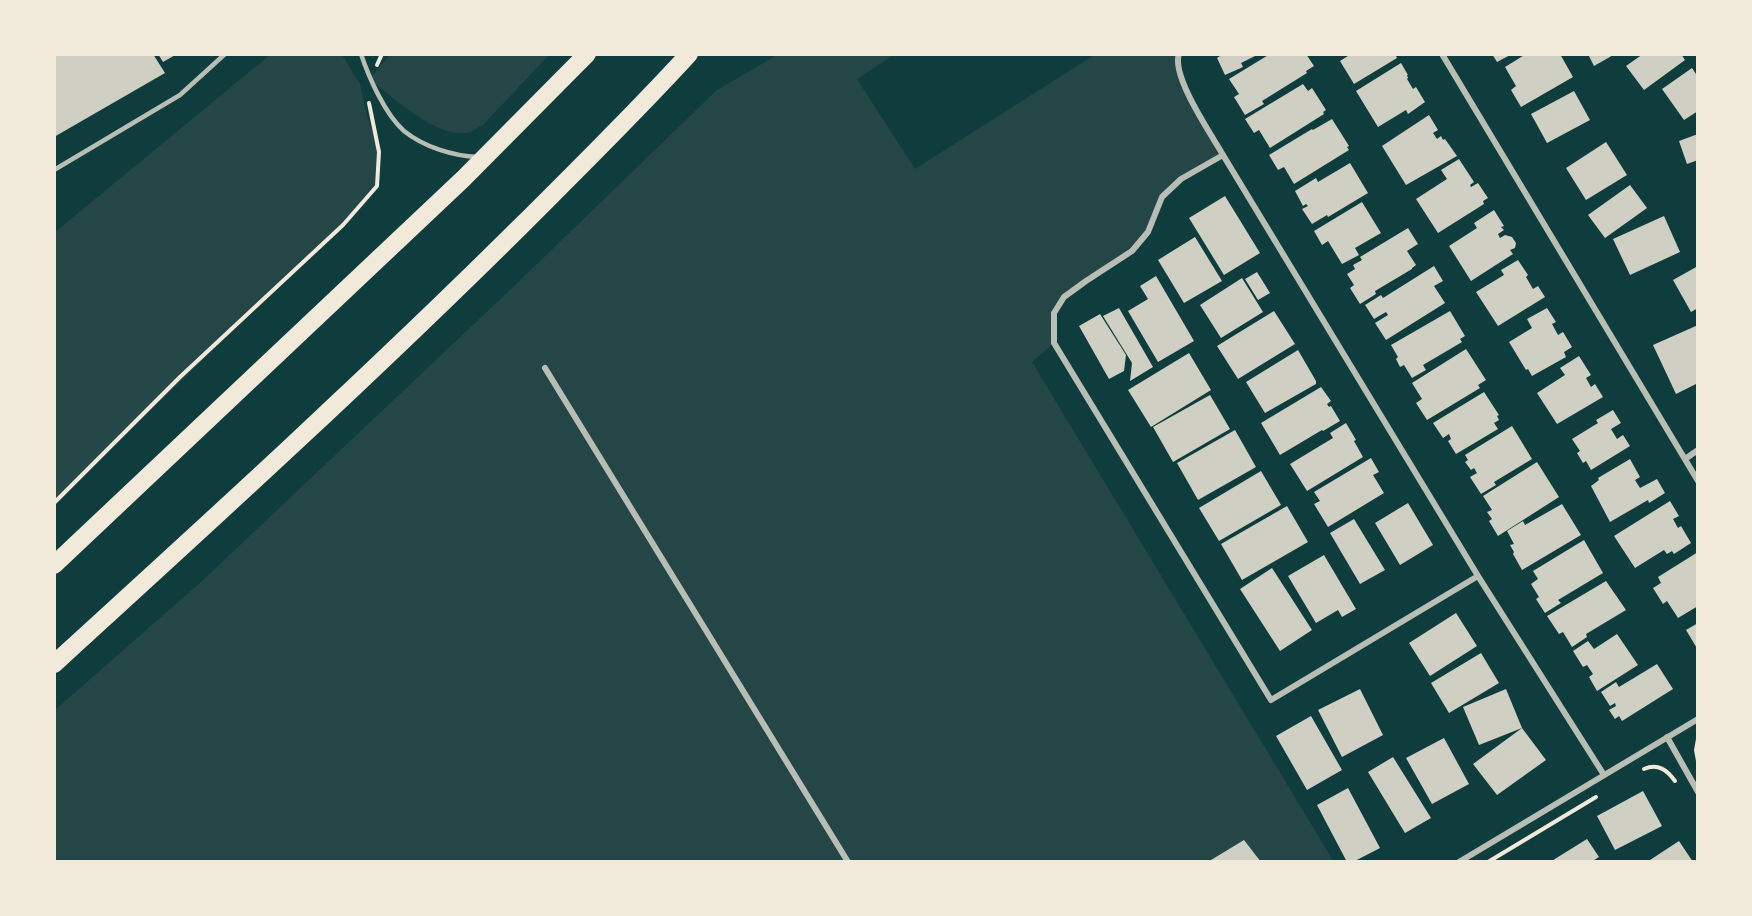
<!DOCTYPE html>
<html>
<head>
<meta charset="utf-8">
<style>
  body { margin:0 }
  #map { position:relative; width:1752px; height:916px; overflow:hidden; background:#0f3d3e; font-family:"Fira Sans Condensed",sans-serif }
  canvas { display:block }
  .frame { position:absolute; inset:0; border:56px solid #f1e9da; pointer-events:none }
</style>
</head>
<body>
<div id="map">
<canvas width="1752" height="916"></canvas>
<div class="frame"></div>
</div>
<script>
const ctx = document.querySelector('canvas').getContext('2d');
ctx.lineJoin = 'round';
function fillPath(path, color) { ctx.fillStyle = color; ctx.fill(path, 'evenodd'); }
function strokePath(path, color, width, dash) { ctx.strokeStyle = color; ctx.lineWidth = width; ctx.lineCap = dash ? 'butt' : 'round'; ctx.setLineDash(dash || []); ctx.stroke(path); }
fillPath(new Path2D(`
  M271 54 342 55 360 84 365 109 379 152 377 186 343 225 54 503V233Z
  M391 54H550L483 125C479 127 475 130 470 132 439 141 393 97 369 79Z
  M779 54H895L857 79 915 169 1096 54H1179L1185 90 1223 155 1181 179 1162 197 1148 232 1132 251 1064 297 1054 313V343L1032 362 1334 862H54V711L202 581 510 290 717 90Z`), '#244646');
fillPath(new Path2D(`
  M54 54H153L165 73 54 137Z
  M158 54H177L163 62Z
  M1220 54H1259L1241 63 1243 67 1225 75 1217 58 1220 56Z
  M1270 54H1306L1314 66 1306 71 1307 73 1262 101 1264 104 1245 115 1234 97 1239 94 1229 79Z
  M1351 54H1395L1397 58 1354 84 1340 61Z
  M1492 54H1512L1497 62Z
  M1526 54H1560L1573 77 1521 107 1511 90 1516 86 1505 67Z
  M1588 54H1615L1594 66Z
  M1643 54H1681L1685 60 1644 90 1626 66Z
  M1401 63 1408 75H1407L1408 78 1407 79 1413 89 1416 87 1425 102 1408 114 1406 110 1378 127 1356 91Z
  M1692 68 1698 77V111L1684 120 1662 89Z
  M1303 84 1308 91 1312 88 1326 110 1323 112 1324 114 1270 148 1259 130 1254 133 1245 119Z
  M1574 91 1590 120 1547 143 1531 114Z
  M1429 115 1438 130 1433 133 1437 139 1441 136 1443 140 1445 139 1457 156 1406 185 1382 146Z
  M1332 119 1349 146 1347 147 1349 150 1294 184 1284 167 1278 170 1269 155 1312 129 1313 130Z
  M1698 134V160L1687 164 1679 141Z
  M1606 142 1627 175 1586 200 1566 168Z
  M1459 159 1474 182 1470 185 1471 187 1478 183 1488 198 1483 201 1484 204 1438 233 1416 199 1447 179 1441 170Z
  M1350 163 1368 193 1328 217 1327 215 1312 224 1302 209 1308 206 1306 204 1303 206 1295 191 1316 178 1318 182Z
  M1630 185 1647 208 1605 238 1588 215Z
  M1225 196 1260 253 1224 275 1189 218Z
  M1362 202 1381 233 1355 248 1359 255 1342 264 1328 241 1322 245 1314 231Z
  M1494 210 1504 226 1501 227 1504 230 1498 234 1500 238 1505 235 1512 237 1516 243 1515 248 1510 250 1513 254 1471 281 1449 246 1477 228 1474 223Z
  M1664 216 1680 252 1630 275 1613 239Z
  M1408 228 1418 244 1407 251 1416 265 1412 268V269L1375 291 1376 294 1360 304 1350 288 1354 285 1347 274 1355 269 1353 265 1362 260 1360 257Z
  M1195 237 1222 281 1184 303 1158 260Z
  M1518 260 1528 275 1526 277 1533 289 1538 286 1545 297 1498 326 1476 292 1504 275 1501 270Z
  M1434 266 1443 281 1434 286 1445 303 1386 340 1375 323 1388 315 1386 312 1374 319 1365 305 1381 295 1383 298Z
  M1698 266V308L1691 312 1673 280Z
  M1257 272 1270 293 1258 300 1245 279Z
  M1156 276 1194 341 1158 362 1128 311 1148 299 1140 286Z
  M1242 278 1263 312 1221 338 1200 305Z
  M1119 308 1153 367 1130 381 1132 363 1103 316Z
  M1547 308 1556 322 1552 324 1558 335 1563 332 1572 347 1564 352 1566 357 1532 376 1528 369 1526 370 1509 342 1532 328 1527 319Z
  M1274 311 1295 344 1238 379 1217 346Z
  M1450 311 1465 336 1460 339 1462 342 1423 365 1426 370 1412 378 1404 365 1400 367 1396 359 1398 357 1391 345Z
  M1100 314 1126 355 1124 371 1109 379 1079 326Z
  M1698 325V383L1676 394 1653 345Z
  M1466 349 1486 380 1478 385 1480 388 1427 420 1416 403 1422 399 1412 383Z
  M1298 350 1316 381V384L1265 413 1246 382Z
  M1189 353 1211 390 1151 427 1128 390Z
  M1579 356 1591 375 1586 378 1591 387 1595 384 1603 397 1557 424 1537 393 1565 375 1560 368Z
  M1321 387 1331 401 1327 404 1329 407 1331 406 1340 421 1323 431 1322 430 1280 455 1261 423Z
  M1484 392 1499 415 1497 416 1499 420 1494 423 1498 429 1456 454 1448 441 1451 439 1449 434 1443 438 1433 423Z
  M1210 395 1230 429 1173 462 1153 427Z
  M1613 410 1621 423 1611 429 1617 439 1623 435 1630 446 1591 470 1586 461 1583 463 1577 453 1580 451 1572 439 1598 423 1596 420Z
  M1346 423 1356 440 1354 441 1363 457 1307 491 1290 464 1333 438 1330 433Z
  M1512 426 1532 459 1494 482 1496 485 1481 494 1470 477 1477 473 1474 468 1471 470 1465 462 1468 460 1465 455Z
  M1235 430 1256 467 1198 500 1177 463Z
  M1371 458 1379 472 1373 475 1384 493 1328 527 1314 504 1320 501 1314 492Z
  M1630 459 1640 477 1635 480 1640 488 1657 479 1665 493 1649 503 1648 500 1610 522 1591 486 1599 480 1598 478Z
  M1537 462 1559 497 1498 536 1489 521 1492 519 1487 512 1492 510 1483 496Z
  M1261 471 1281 505 1219 541 1199 508Z
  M1670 501 1679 516 1673 519 1678 528 1681 526 1691 543 1674 554 1672 551 1667 554 1664 550 1635 568 1614 536Z
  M1408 503 1433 545 1400 565 1375 523Z
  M1562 504 1581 535 1522 570 1513 554 1514 552 1510 545 1514 544 1507 531 1523 521 1525 525Z
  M1287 506 1308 542 1242 580 1221 544Z
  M1354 519 1385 570 1360 584 1330 533Z
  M1584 540 1603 573 1558 600 1561 603 1545 613 1536 599 1539 597 1531 584 1538 579 1533 571Z
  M1698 552V606L1678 618 1667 601 1663 604 1653 588 1661 583 1658 577Z
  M1324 555 1356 609 1342 617 1338 610 1316 623 1288 576Z
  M1272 568 1312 630 1280 651 1240 589Z
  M1606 581 1626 610 1586 634 1587 637 1572 647 1563 632 1559 634 1547 616Z
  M1456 613 1477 646 1430 676 1409 643Z
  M1698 623V650L1686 630Z
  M1617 634 1638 665 1597 691 1589 677 1593 674 1587 665 1583 667 1573 651 1588 641 1594 649Z
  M1481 653 1499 683 1449 713 1431 683Z
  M1657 664 1673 689 1622 721 1619 716 1615 719 1609 710 1616 706 1615 703 1610 706 1601 692 1616 682 1619 687Z
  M1360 689 1383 735 1342 757 1318 710Z
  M1506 689 1522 728 1479 745 1463 707Z
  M1311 716 1342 770 1307 790 1276 736Z
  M1522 728 1546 760 1497 795 1473 764Z
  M1444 738 1469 784 1432 804 1406 758Z
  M1393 757 1431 818 1405 833 1368 772Z
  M1348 788 1380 848 1353 862H1347L1317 805Z
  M1643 791 1662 826 1615 850 1597 816Z
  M1587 839 1599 857 1591 862H1550Z
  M1244 840 1261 862H1212L1211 860Z
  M1679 841 1693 862H1647Z`), '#cfcfc3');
strokePath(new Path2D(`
  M377 65 382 54
  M54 503 180 377 343 225 377 186 379 152 369 103
  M1698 739 1696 750 1698 761
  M1644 769C1658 763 1667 770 1675 781
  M1488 862 1596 797`), '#f1e9da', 4);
strokePath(new Path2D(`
  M361 54C369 78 385 114 404 131 424 147 453 156 478 157
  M54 170 180 95 225 54`), '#b8beb3', 4.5);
strokePath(new Path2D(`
  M1179 54C1171 76 1211 134 1223 155L1478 576 1604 775
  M1442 54 1698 481
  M1223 155 1181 179 1162 197 1148 232 1132 251 1086 281 1064 297 1054 313V343L1271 700 1478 576
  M545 368 848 862
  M1685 459 1698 450
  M1667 737 1698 792
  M1459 862 1698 719`), '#b8beb3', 6);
strokePath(new Path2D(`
  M54 565 463 179 587 54
  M54 664C213 519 372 374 524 223 580 167 636 112 689 54`), '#f1e9da', 18);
</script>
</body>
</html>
